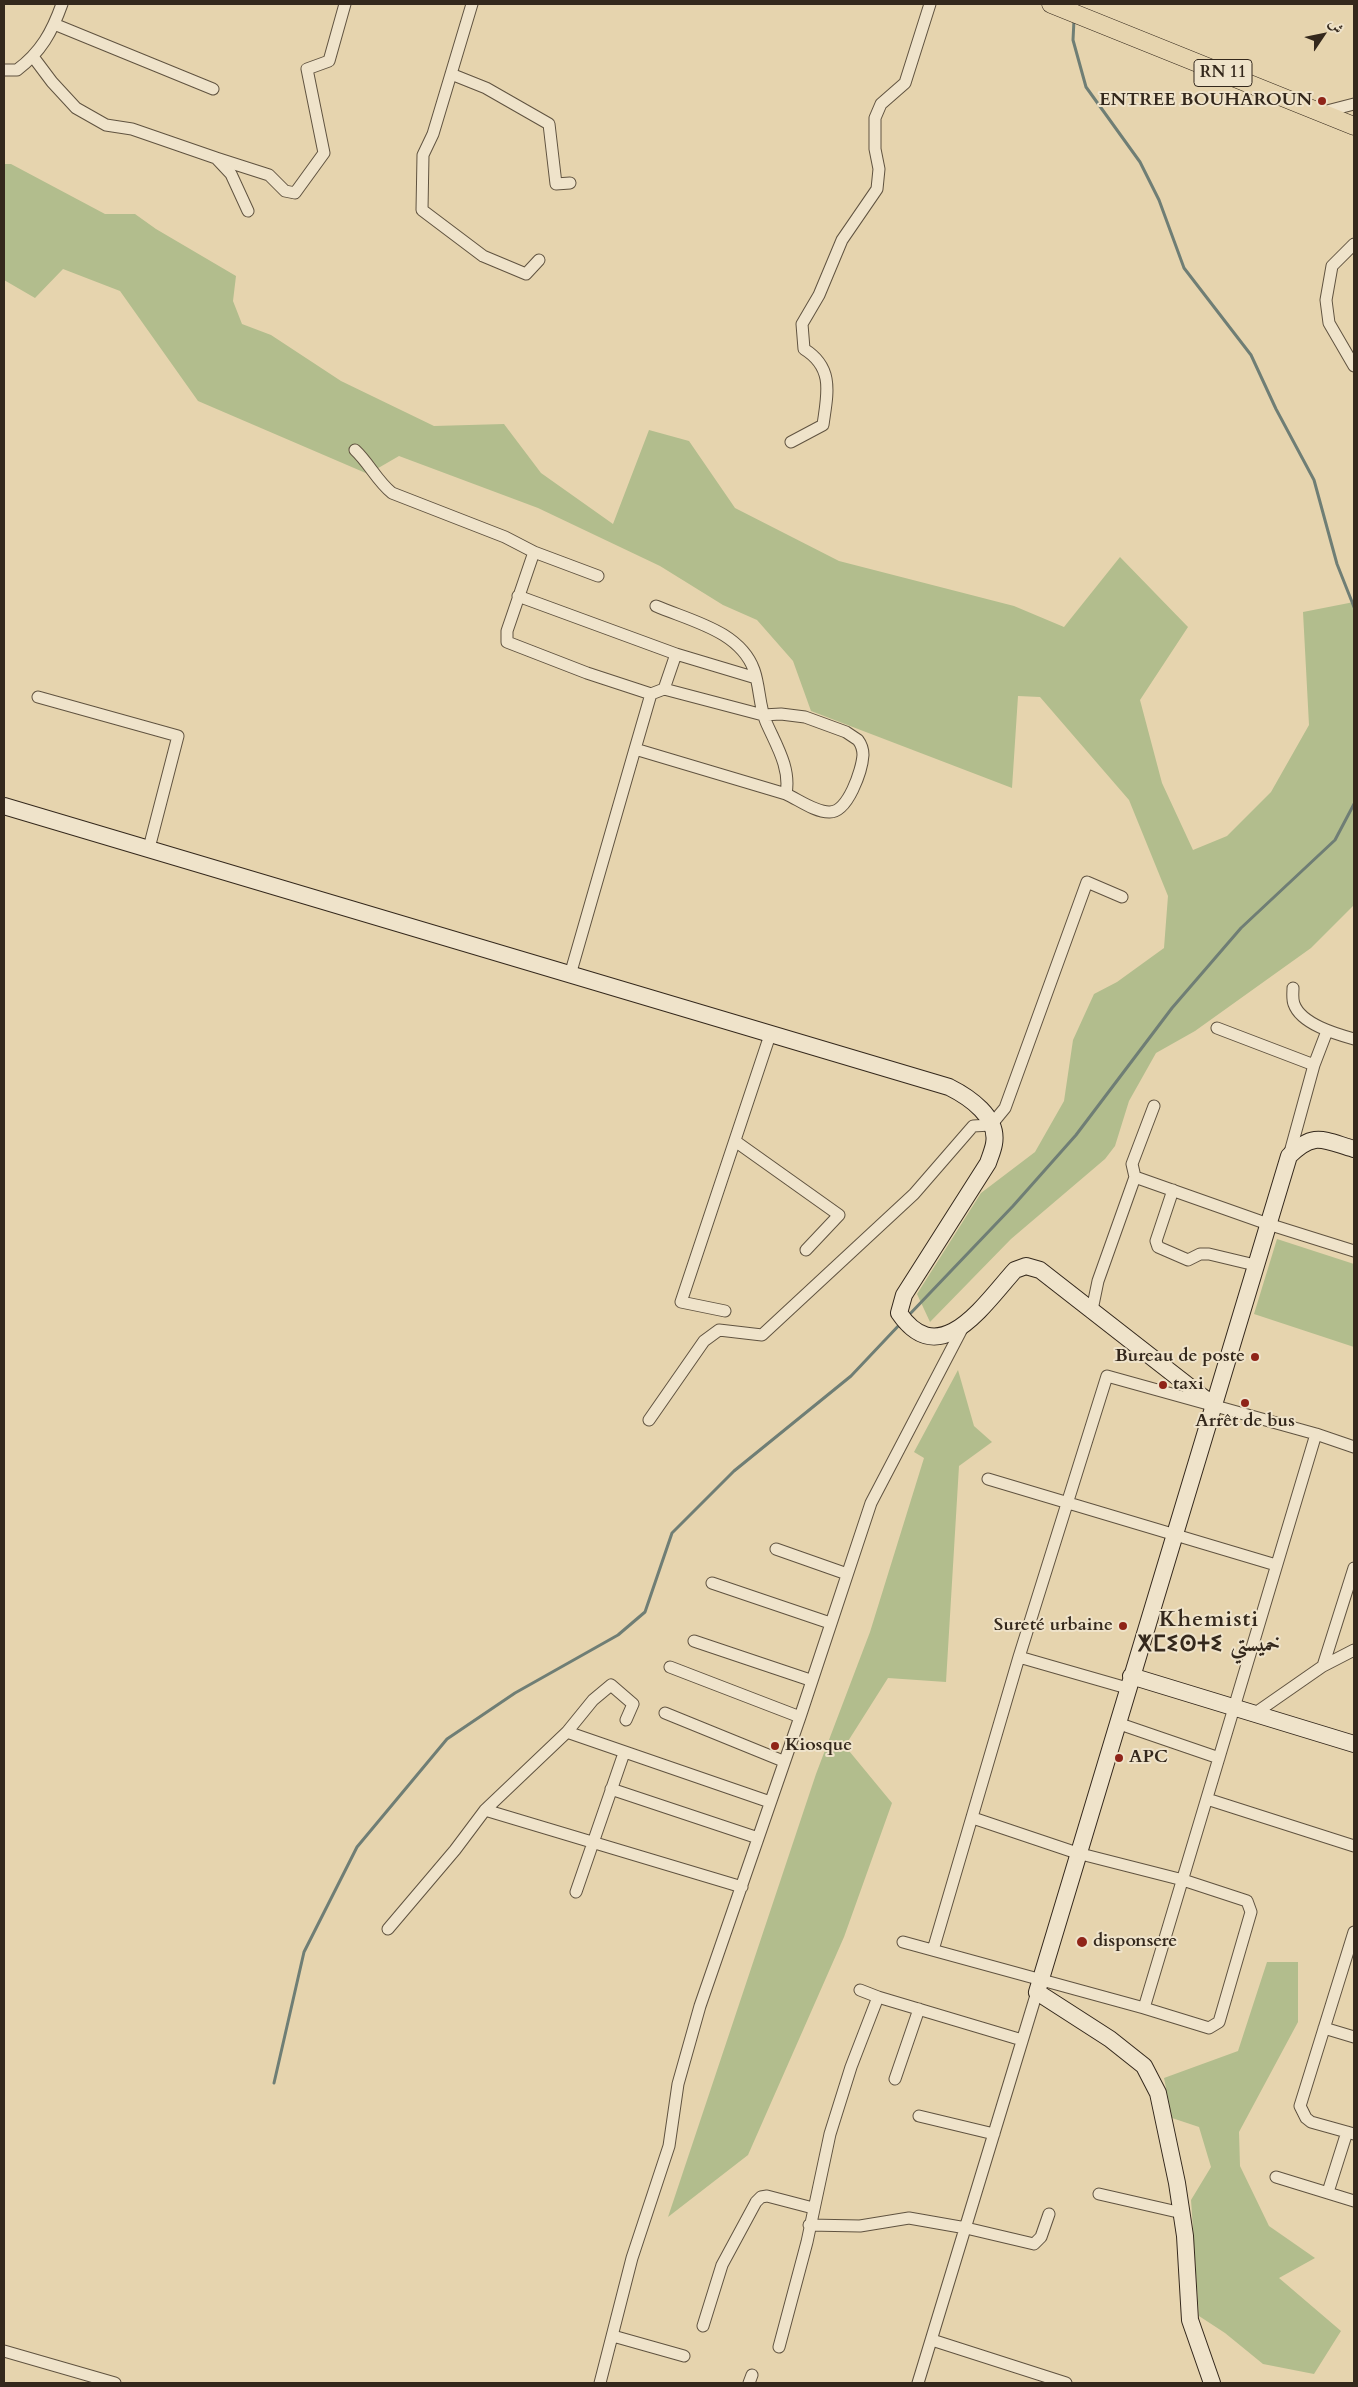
<!DOCTYPE html>
<html>
<head>
<meta charset="utf-8">
<style>
  body { margin:0 }
  #map { position:relative; width:1358px; height:2387px; overflow:hidden; background:#e6d4ae; font-family:Cardo,Amiri,serif }
  canvas { display:block }
  .frame { position:absolute; inset:0; border:5px solid #34281c; pointer-events:none }
  .north { position:absolute; left:1298px; top:10px; width:50px; height:50px; -webkit-text-stroke:4px #efe3ca; paint-order:stroke; rotate:56deg; font-size:14px; font-weight:700; line-height:20px; text-align:center; color:#34281c }
  .north::after { content:''; display:block; margin:auto; width:18px; height:22px; background:#34281c; clip-path:polygon(50% 0,100% 100%,50% 72%,0 100%) }
</style>
</head>
<body>
<div id="map">
<canvas width="1358" height="2387"></canvas>
<div class="frame"></div>
<div class="north">ش</div>
</div>
<script>
const ctx = document.querySelector('canvas').getContext('2d');
ctx.lineJoin = 'round';
function fillPath(path, color) { ctx.fillStyle = color; ctx.fill(path, 'evenodd'); }
function strokePath(path, color, width, dash) { ctx.strokeStyle = color; ctx.lineWidth = width; ctx.lineCap = dash ? 'butt' : 'round'; ctx.setLineDash(dash || []); ctx.stroke(path); }
function label(font, color, halo, rows, align = 'center') {
  ctx.font = font + ' Cardo,Amiri,"Noto Sans Tifinagh",serif'; ctx.lineWidth = 4; ctx.setLineDash([]); ctx.textBaseline = 'middle'; ctx.strokeStyle = halo; ctx.fillStyle = color; for (const [text, x, y, turn = 0] of rows) {
    ctx.save(); ctx.translate(x, y); ctx.rotate((+turn || 0) * Math.PI / 180); ctx.textAlign = isNaN(turn) ? turn : align; if (halo) ctx.strokeText(text, 0, 0); ctx.fillText(text, 0, 0); ctx.restore();
  }
}
fillPath(new Path2D(`
  M4 164H11L105 214H135L156 229 236 276 233 301 242 324 271 335 341 381 434 426 504 424 541 473 613 524 649 430 689 441 735 508 839 561 1014 606 1064 627 1120 557 1188 627 1140 700 1162 783 1193 850 1227 836 1271 792 1309 725 1303 612 1354 602V905L1311 948 1195 1031 1156 1053 1129 1101 1115 1146 1105 1159 1011 1239 930 1322 917 1294 981 1193 1035 1152 1064 1101 1073 1040 1094 994 1117 982 1164 948 1168 896 1129 800 1040 697 1018 696 1012 788 811 711 793 661 757 620 723 605 660 566 538 508 399 456 368 474 198 401 120 291 63 269 35 298 4 280Z
  M1277 1239 1354 1264V1347L1254 1314Z
  M958 1370 974 1426 992 1442 959 1466 946 1682 888 1678 845 1746 892 1803 844 1937 748 2155 668 2217 816 1774 870 1632 924 1458 914 1452Z
  M1267 1962H1298V2022L1239 2132 1240 2166 1269 2226 1315 2258 1279 2278 1341 2331 1314 2374 1263 2364 1225 2333 1199 2316 1191 2200 1211 2167 1199 2127 1172 2118 1164 2078 1238 2051Z`), '#b2bd8d');
strokePath(new Path2D(`
  M1074 20 1073 40 1086 87 1140 162 1159 200 1184 268 1251 355 1276 409 1314 480 1337 564 1354 607
  M908 1316 1013 1206 1076 1135 1172 1008 1241 928 1335 840 1354 804
  M274 2083 304 1952 357 1847 447 1739 515 1693 618 1635 645 1612 672 1533 734 1471 851 1376 902 1322`), '#6f7e75', 3);
const street = new Path2D(`
  M472 4 433 134 423 155 422 210 483 256 526 274 539 260
  M54 24 213 89
  M34 58 52 82 76 108 106 125 132 129 216 158 231 174 248 211
  M4 70H17C41 52 52 32 62 4
  M451 74 486 88 549 124 556 184 570 183
  M1323 112 1354 104
  M216 158 269 175 285 191 295 193 324 153 307 69 329 61 345 4
  M1354 244 1332 266 1326 300 1329 323 1354 366
  M791 442 823 425C827 395 835 368 804 349L802 324 819 295 842 240 877 189 879 169 875 149V118L881 104 905 83 930 4
  M355 450C369 463 377 481 392 493L505 537 534 552 507 631V642L587 673 651 694
  M534 552 598 576
  M518 596 676 654
  M664 689 676 654 756 678
  M38 697 178 736 149 848
  M635 749 651 694 664 689 763 715 781 714 805 717 846 732 858 740C861 744 863 750 863 755 862 770 848 813 829 812 815 812 799 800 786 794
  M570 975 635 749 786 794C791 768 776 745 766 722 759 706 760 687 754 670 740 631 691 621 656 606
  M1293 988C1293 993 1292 999 1294 1004 1301 1024 1336 1034 1354 1039
  M1217 1028 1314 1065
  M735 1141 839 1215 806 1250
  M1289 1156 1314 1065 1327 1031
  M1135 1177 1132 1164 1154 1106
  M1173 1190 1156 1241 1158 1247 1188 1260 1200 1254H1209L1255 1265
  M1092 1310 1098 1281 1135 1177 1268 1224 1354 1251
  M725 1311 681 1302 770 1035
  M649 1420 704 1341 719 1330 762 1335 914 1194 973 1126 991 1125 1005 1108 1087 882 1122 897
  M1316 1434 1354 1447
  M988 1479 1276 1565
  M776 1549 847 1574
  M712 1583 830 1623
  M694 1641 810 1680
  M1019 1657 1127 1688
  M1323 1666 1354 1568
  M670 1667 800 1717
  M665 1713 783 1761
  M1254 1714 1323 1666 1354 1650
  M1117 1723 1219 1758
  M567 1732 770 1802
  M611 1789 758 1838
  M1207 1799 1354 1846
  M485 1810 742 1887
  M973 1818 1077 1853 1183 1880 1247 1901 1251 1912 1219 2022 1209 2028 1144 2008
  M576 1892 624 1753
  M388 1929 455 1850 485 1810 567 1732 593 1700 611 1685 633 1704 626 1720
  M1354 1932 1300 2106 1306 2118 1311 2122 1354 2134
  M903 1942 1144 2008 1316 1434 1107 1376 1019 1657 933 1950
  M860 1990 878 1997
  M1324 2028 1354 2037
  M895 2079 919 2009
  M919 2116 994 2134
  M1276 2177 1354 2201
  M1328 2192 1347 2132
  M1099 2194 1182 2213
  M809 2225 860 2226 909 2218 966 2228 1034 2244 1041 2237 1049 2214
  M703 2326 722 2265 756 2202 761 2197 767 2196 813 2208
  M613 2336 684 2356
  M932 2340 1066 2383
  M779 2347 807 2242 830 2134 851 2067 878 1997 1022 2040
  M4 2351 115 2383
  M600 2383 632 2258 669 2146 678 2084 700 2006 800 1717 871 1503 964 1325
  M749 2383 752 2375
  M918 2383 1037 1992`);
const secondary = new Path2D(`
  M4 806 949 1087C969 1097 999 1117 994 1144 993 1150 990 1157 988 1163L904 1295 899 1313C940 1373 985 1303 1015 1270L1026 1266 1040 1270 1213 1405
  M1131 1676 1354 1744
  M1212 2383 1190 2320 1185 2236 1177 2183 1158 2093 1144 2066 1110 2039 1037 1992 1289 1156C1314 1131 1323 1140 1354 1149`);
const primary = new Path2D(`
  M1051 4 1354 126`);
strokePath(street, '#605340', 13);
strokePath(secondary, '#34281c', 18);
strokePath(primary, '#34281c', 19);
strokePath(street, '#efe3ca', 11);
strokePath(secondary, '#efe3ca', 16);
strokePath(primary, '#e6d4ae', 18);
for (const [x, y, r, color] of [
  [1322,101,5,"#8f2418"],
  [1255,1357,5,"#8f2418"],
  [1163,1385,5,"#8f2418"],
  [1245,1403,5,"#8f2418"],
  [1123,1626,5,"#8f2418"],
  [775,1746,5,"#8f2418"],
  [1119,1758,5,"#8f2418"],
  [1082,1942,6,"#8f2418"]
]) { const dot = new Path2D(); dot.arc(x, y, r, 0, 2 * Math.PI); ctx.fillStyle = color; ctx.fill(dot); strokePath(dot, '#efe3ca', 2); }
for (const [x, y, w] of [
  [1223,73,58]
]) { const box = new Path2D(); box.roundRect(x - w / 2, y - 13.5, w, 27, 4); ctx.fillStyle = '#efe3ca'; ctx.fill(box); strokePath(box, '#34281c', 1); }
label('bold 16px', '#34281c', null, [
  ["RN 11",1223,73]
]);
label('bold 18px', '#34281c', '#efe3ca', [
  ["ENTREE BOUHAROUN",1312,101,"right"],
  ["Bureau de poste",1245,1357,"right"],
  ["taxi",1173,1385],
  ["Arrêt de bus",1245,1422,"center"],
  ["Sureté urbaine",1113,1626,"right"],
  ["Kiosque",785,1746],
  ["APC",1129,1758],
  ["disponsere",1093,1942]
], 'left');
ctx.letterSpacing = '1px';
label('bold 22px', '#34281c', '#efe3ca', [
  ["Khemisti",1209,1621],
  ["ⵅⵎⵉⵙⵜⵉ خميستي",1209,1646]
]);
ctx.letterSpacing = '0px';
</script>
</body>
</html>
